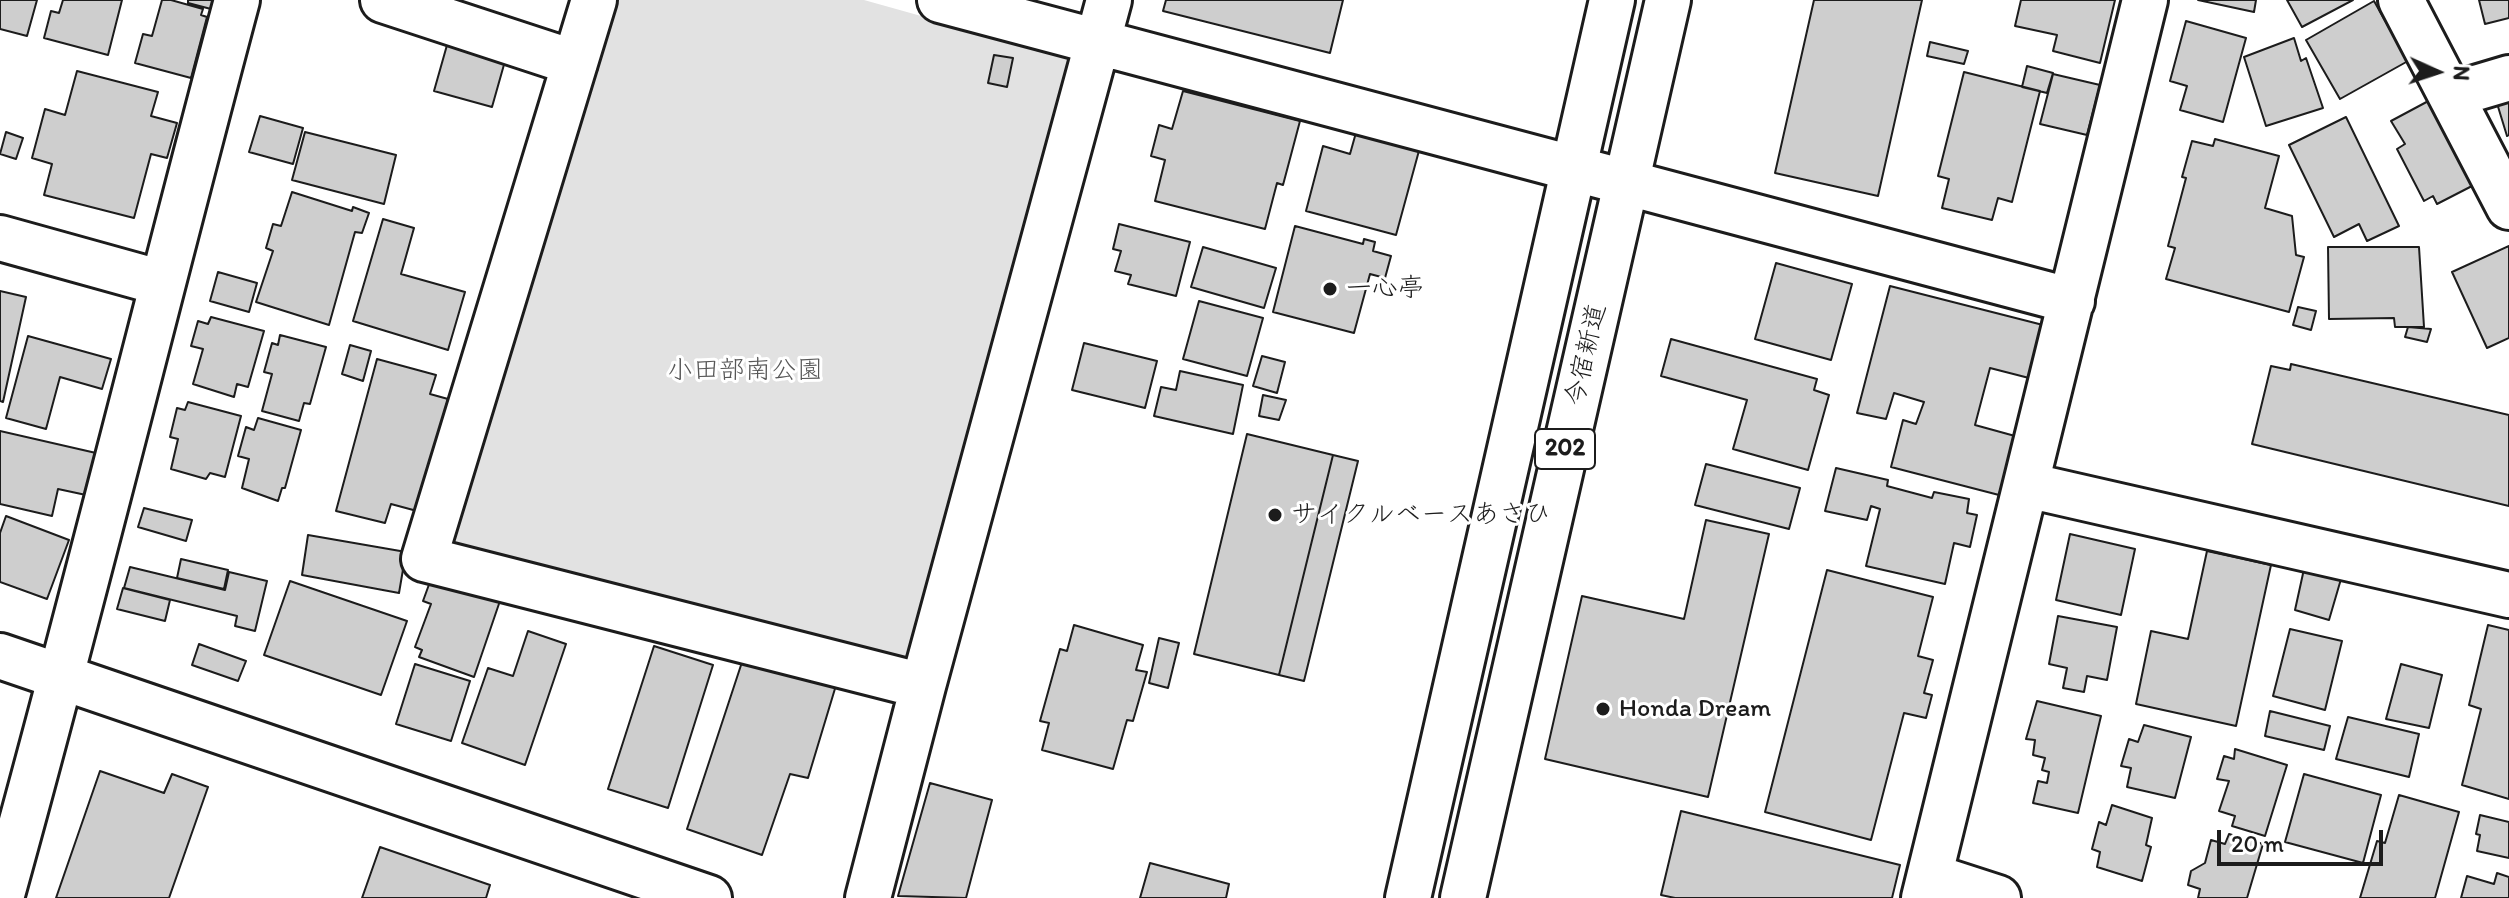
<!DOCTYPE html>
<html>
<head>
<meta charset="utf-8">
<style>
  body { margin:0 }
  #map { position:relative; width:2509px; height:898px; overflow:hidden; background:#fff; font-family:Itim,sans-serif }
  canvas { display:block }
  .north { position:absolute; left:2397px; top:32px; width:80px; height:80px; -webkit-text-stroke:6px #fff; paint-order:stroke; rotate:93deg; font-size:22px; font-weight:700; line-height:32px; text-align:center; color:#1c1c1c }
  .north::after { content:''; display:block; margin:auto; width:28px; height:36px; background:#1c1c1c; clip-path:polygon(50% 0,100% 100%,50% 72%,0 100%) }
  .scale { position:absolute; left:2217px; top:830px; width:166px; height:36px; box-sizing:border-box; border:4px solid #1c1c1c; border-top:0; padding-left:10px; font-size:24px; line-height:28px; white-space:nowrap; color:#1c1c1c; -webkit-text-stroke:6px #fff; paint-order:stroke }
</style>
</head>
<body>
<div id="map">
<canvas width="2509" height="898"></canvas>
<div class="north">N</div>
<div class="scale">20 m</div>
</div>
<script>
const ctx = document.querySelector('canvas').getContext('2d');
ctx.lineJoin = 'round';
function fillPath(path, color) { ctx.fillStyle = color; ctx.fill(path, 'evenodd'); }
function strokePath(path, color, width, dash) { ctx.strokeStyle = color; ctx.lineWidth = width; ctx.lineCap = dash ? 'butt' : 'round'; ctx.setLineDash(dash || []); ctx.stroke(path); }
function label(font, color, halo, rows, align = 'center') {
  ctx.font = font + ' Itim,"Klee One",sans-serif'; ctx.lineWidth = 6; ctx.setLineDash([]); ctx.textBaseline = 'middle'; ctx.strokeStyle = halo; ctx.fillStyle = color; for (const [text, x, y, turn = 0] of rows) {
    ctx.save(); ctx.translate(x, y); ctx.rotate((+turn || 0) * Math.PI / 180); ctx.textAlign = isNaN(turn) ? turn : align; if (halo) ctx.strokeText(text, 0, 0); ctx.fillText(text, 0, 0); ctx.restore();
  }
}
fillPath(new Path2D(`
  M609 0H864L1071 58 910 666 446 549Z`), '#e2e2e2');
const building = new Path2D(`
  M0 0H37L27 36 0 29Z
  M63 0H122L108 55 44 38 51 11 59 13Z
  M162 0H171L203 9 201 15 207 17 191 78 135 63 143 34 152 36Z
  M188 0H214L211 9 188 3Z
  M1166 0H1343L1330 53 1163 11Z
  M1814 0H1922L1878 196 1775 173Z
  M2021 0H2115L2100 63 2053 51 2057 35 2015 26Z
  M2198 0H2256L2254 12Z
  M2287 0H2353L2302 27Z
  M2479 0H2509V18L2485 24Z
  M2374 1 2408 61 2340 99 2306 40Z
  M2186 21 2246 38 2223 122 2180 110 2187 86 2170 81Z
  M449 38 507 54 492 107 434 91Z
  M2294 38 2301 61 2306 58 2323 108 2266 126 2244 57Z
  M1930 42 1968 51 1964 64 1927 56Z
  M994 55 1013 58 1007 87 988 83Z
  M2027 66 2053 73 2047 93 2022 87Z
  M77 71 158 92 151 116 177 123 167 158 151 154 134 218 44 195 52 164 32 158 45 109 65 115Z
  M1964 72 2040 91 2012 202 1998 198 1992 220 1942 208 1949 179 1938 176Z
  M2053 74 2100 85 2087 135 2040 124Z
  M2509 81V135L2507 136 2492 87Z
  M1183 91 1300 121 1283 185 1277 183 1265 229 1155 201 1165 160 1151 156 1159 125 1172 129Z
  M2434 98 2475 172 2467 176 2472 186 2437 204 2433 196 2424 201 2397 149 2405 144 2391 121Z
  M260 116 303 128 293 164 249 152Z
  M2346 117 2399 226 2367 241 2359 224 2334 237 2289 145Z
  M1357 129 1420 147 1396 235 1306 211 1323 146 1350 154Z
  M6 132 23 138 16 159 0 154Z
  M305 132 396 155 384 204 292 180Z
  M2215 139 2279 156 2265 208 2292 216 2296 255 2304 257 2289 312 2166 279 2175 248 2168 246 2186 178 2182 177 2192 141 2213 146Z
  M292 192 352 211 353 207 369 213 362 233 355 232 329 325 256 302 273 251 266 248 273 224 281 226Z
  M383 219 414 228 401 274 465 292 448 350 353 321Z
  M1119 224 1190 242 1176 296 1128 284 1131 275 1115 271 1121 251 1113 249Z
  M1295 226 1363 244 1364 239 1375 242 1373 251 1391 256 1385 278 1370 274 1354 333 1273 312Z
  M2509 246V338L2487 348 2452 272Z
  M1203 247 1276 268 1264 308 1191 287Z
  M2328 247H2419L2424 327H2395L2394 318 2329 319Z
  M1776 263 1852 284 1831 360 1755 339Z
  M218 272 257 283 249 312 210 301Z
  M1890 286 2043 325 2029 378 1990 368 1975 425 2015 436 1999 495 1891 467 1903 420 1916 424 1924 402 1894 393 1886 419 1857 413Z
  M0 291 26 297 3 402 0 401Z
  M1199 301 1263 318 1247 376 1183 359Z
  M2298 307 2316 311 2311 330 2293 325Z
  M211 317 264 331 248 387 237 384 234 397 193 384 203 349 191 346 198 321 208 324Z
  M2408 327 2431 329 2427 342 2405 337Z
  M280 335 326 347 310 404 304 403 299 421 262 411 272 374 264 372 272 343 278 345Z
  M28 336 111 359 102 389 60 377 46 429 6 418Z
  M1671 339 1817 379 1814 390 1829 395 1808 470 1733 449 1747 400 1661 376Z
  M1084 343 1157 361 1145 408 1072 390Z
  M350 345 371 351 363 381 342 374Z
  M1262 356 1285 362 1277 393 1253 386Z
  M377 359 436 375 430 394 448 399 417 511 391 504 385 523 336 511Z
  M2291 364 2509 415V506L2252 444 2271 366 2290 370Z
  M1180 371 1243 385 1233 434 1154 416 1161 387 1176 390Z
  M1263 395 1286 400 1279 420 1259 416Z
  M188 402 241 416 225 477 210 473 206 479 171 469 178 439 170 437 177 408 185 410Z
  M258 418 301 430 285 488H282L278 501 242 488 249 459 238 456 246 427 254 430Z
  M0 431 96 453 86 495 58 489 52 516 0 504Z
  M1247 434 1333 455 1279 675 1194 654Z
  M1333 455 1358 461 1304 681 1279 675Z
  M1706 464 1800 488 1789 529 1695 505Z
  M1836 468 1888 480 1887 486 1932 498 1934 492 1969 499 1967 513 1977 515 1970 547 1954 543 1945 584 1866 566 1880 509 1871 506 1867 520 1825 511Z
  M144 508 192 520 186 541 138 527Z
  M6 516 69 540 47 599 0 582V533Z
  M1706 520 1769 534 1708 797 1545 759 1582 596 1684 619Z
  M2070 534 2135 549 2121 615 2056 600Z
  M308 535 406 552 399 593 302 575Z
  M2207 551 2271 565 2236 726 2136 704 2151 631 2188 639Z
  M181 559 228 570 224 589 177 578Z
  M130 567 225 590 229 572 267 581 255 631 235 626 237 616 124 588Z
  M435 568 503 592 474 677 419 657 422 650 415 647 431 604 423 601Z
  M2304 569 2341 579 2329 620 2295 610Z
  M1827 570 1933 597 1918 656 1933 660 1924 693 1932 695 1926 718 1904 713 1871 840 1765 812Z
  M290 581 407 621 381 695 264 655Z
  M123 588 170 600 165 621 117 609Z
  M2058 616 2117 627 2107 680 2087 676 2084 692 2063 688 2067 668 2049 664Z
  M1074 625 1143 645 1136 670 1147 672 1133 721 1127 720 1113 769 1042 750 1049 723 1040 721 1060 649 1067 651Z
  M2488 625 2509 630V799L2462 785 2481 709 2469 705Z
  M2290 629 2342 641 2325 710 2273 696Z
  M528 631 566 644 525 765 462 743 488 668 513 676Z
  M1159 638 1179 643 1168 688 1149 683Z
  M199 644 246 661 238 681 192 665Z
  M654 646 713 665 668 808 608 789Z
  M745 653 837 682 808 778 790 774 762 855 687 829Z
  M415 664 470 681 451 741 396 724Z
  M2401 664 2442 675 2429 728 2386 719Z
  M2037 701 2101 716 2078 813 2033 803 2038 781 2047 783 2049 772 2042 770 2045 758 2033 755 2035 740 2026 739Z
  M2270 711 2330 726 2324 750 2265 736Z
  M2348 717 2419 734 2409 777 2336 759Z
  M2144 725 2191 737 2175 798 2127 787 2131 768 2121 766 2129 739 2138 742Z
  M2235 749 2287 765 2265 836 2232 826 2235 816 2219 811 2229 781 2217 779 2224 756 2234 759Z
  M100 771 164 793 172 774 208 787 169 898H56Z
  M2304 774 2381 795 2363 863 2285 842Z
  M930 783 992 800 966 898 898 896Z
  M2399 795 2459 812 2435 898H2360L2377 841 2385 843Z
  M2112 805 2152 818 2146 845 2151 847 2142 881 2097 867 2100 852 2092 849 2099 822 2106 825Z
  M1681 811 1900 865 1892 898H1675L1661 895Z
  M2480 815 2509 822V858L2477 851 2480 835 2476 834Z
  M2229 834 2263 844 2247 898H2198L2200 889 2188 885 2191 871 2205 863 2211 840 2225 844Z
  M380 847 490 885 486 898H362Z
  M1150 863 1229 884 1226 898H1140Z
  M2497 873 2509 877V898H2461L2467 876 2494 884Z`);
fillPath(building, '#cecece');
strokePath(building, '#1c1c1c', 2);
const street = new Path2D(`
  M383 0 575 63
  M594 0 424 559 923 686
  M940 0 2072 301
  M2401 0 2509 207
  M2452 95 2509 78
  M0 238 162 283
  M2027 485 2509 595
  M1930 876 1998 898
  M1 898C84 600 157 299 237 0
  M868 898 923 686 1109 0
  M1924 898 2145 0`);
const secondary = new Path2D(`
  M0 656 709 898`);
const highway = new Path2D(`
  M1408 898 1612 0
  M1463 898 1668 0`);
strokePath(street, '#1c1c1c', 50);
strokePath(secondary, '#1c1c1c', 50);
strokePath(highway, '#1c1c1c', 50);
strokePath(street, '#fff', 44);
strokePath(secondary, '#fff', 44);
strokePath(highway, '#fff', 44);
for (const [x, y, r, color] of [
  [1330,289,8,"#1c1c1c"],
  [1275,515,8,"#1c1c1c"],
  [1603,709,8,"#1c1c1c"]
]) { const dot = new Path2D(); dot.arc(x, y, r, 0, 2 * Math.PI); ctx.fillStyle = color; ctx.fill(dot); strokePath(dot, '#fff', 3); }
for (const [x, y, w] of [
  [1565,449,60]
]) { const box = new Path2D(); box.roundRect(x - w / 2, y - 20, w, 40, 6); ctx.fillStyle = '#fff'; ctx.fill(box); strokePath(box, '#1c1c1c', 2); }
label('bold 24px', '#1c1c1c', null, [
  ["202",1565,449]
]);
label('26px', '#1c1c1c', '#fff', [
  ["一心亭",1346,289],
  ["サイクルベースあさひ",1291,515],
  ["Honda Dream",1619,709]
], 'left');
label('26px', '#1c1c1c', '#fff', [
  ["今宿新道",1587,355,-77]
]);
label('26px', '#575757', '#fff', [
  ["小田部南公園",745,371]
]);
</script>
</body>
</html>
